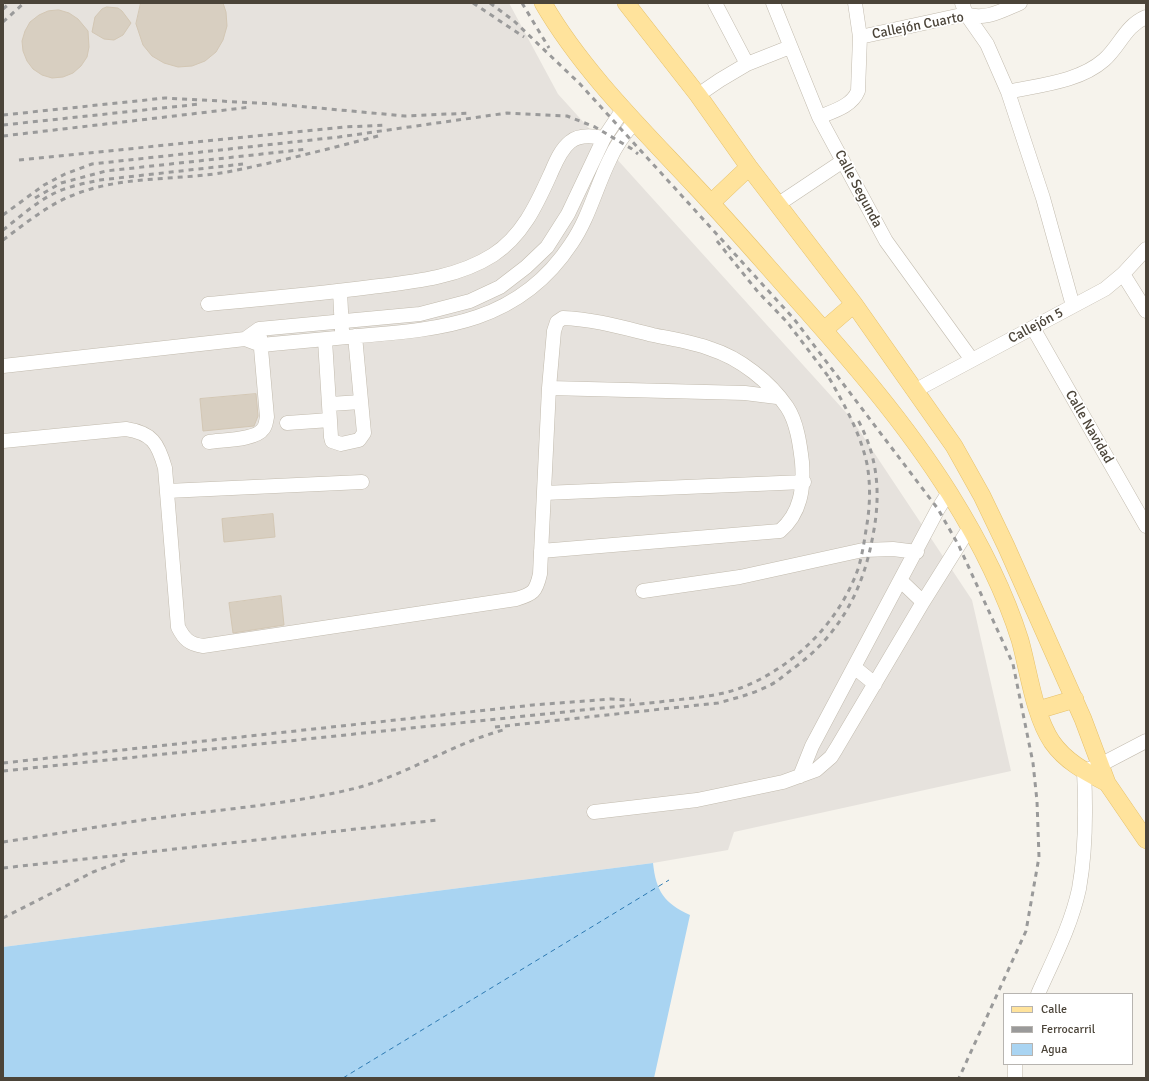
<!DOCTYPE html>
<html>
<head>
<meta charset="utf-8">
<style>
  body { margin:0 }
  #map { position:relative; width:1149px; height:1081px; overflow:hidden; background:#f6f3ec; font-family:Signika,sans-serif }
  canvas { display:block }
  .frame { position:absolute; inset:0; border:4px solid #4b4439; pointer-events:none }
  .legend { position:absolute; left:1003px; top:993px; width:130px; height:72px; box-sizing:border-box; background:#fff; border:1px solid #b7b4b0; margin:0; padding:5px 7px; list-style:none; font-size:12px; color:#4b4439 }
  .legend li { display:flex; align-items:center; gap:8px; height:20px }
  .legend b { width:20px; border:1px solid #b7b4b0 }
</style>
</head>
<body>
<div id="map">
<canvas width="1149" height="1081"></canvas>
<div class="frame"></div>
<ul class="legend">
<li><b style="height:5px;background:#ffe39c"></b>Calle</li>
<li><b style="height:5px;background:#9a9a9a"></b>Ferrocarril</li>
<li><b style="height:11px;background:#a9d4f2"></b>Agua</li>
</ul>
</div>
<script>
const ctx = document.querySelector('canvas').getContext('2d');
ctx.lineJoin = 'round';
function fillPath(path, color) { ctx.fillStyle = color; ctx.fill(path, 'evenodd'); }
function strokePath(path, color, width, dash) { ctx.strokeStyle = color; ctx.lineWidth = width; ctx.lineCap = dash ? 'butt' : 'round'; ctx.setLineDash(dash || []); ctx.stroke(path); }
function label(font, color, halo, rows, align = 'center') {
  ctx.font = font + ' Signika,sans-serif'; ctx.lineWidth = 3.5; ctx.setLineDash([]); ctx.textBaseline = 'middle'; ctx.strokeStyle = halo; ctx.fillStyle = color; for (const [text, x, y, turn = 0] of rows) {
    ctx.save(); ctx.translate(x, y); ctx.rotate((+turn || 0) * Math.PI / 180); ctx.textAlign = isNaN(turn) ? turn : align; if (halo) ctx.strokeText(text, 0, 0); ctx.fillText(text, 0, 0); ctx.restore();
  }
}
fillPath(new Path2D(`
  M3 3H509L558 94 851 418 972 600 1011 771 734 832 728 850 653 863 3 947Z`), '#e6e2dd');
fillPath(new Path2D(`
  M653 863C656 891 664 903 690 915L654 1078H3V947Z`), '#a9d4f2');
strokePath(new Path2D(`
  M343 1078 669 880`), '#2e7ab2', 1, [5, 4]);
const building = new Path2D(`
  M141 3H223L226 12 227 26 223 40 216 52 205 61 192 66 178 67 164 63 152 56 143 45 136 24Z
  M107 7 118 8 122 11 131 23 123 35 114 40 104 39 92 32 95 17 102 9Z
  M59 10 69 13 78 19 88 31 89 47 87 57 81 66 73 73 63 77 52 78 42 75 33 69 27 61 23 51 22 41 25 31 30 22 39 15 48 11Z
  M256 394 258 416 254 426 203 431 200 399Z
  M273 514 275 537 224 542 222 519Z
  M281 596 284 625 233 633 229 603Z`);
fillPath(building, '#d8cfc1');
strokePath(building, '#d3c7b4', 1);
const minor = new Path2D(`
  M715 3 747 64
  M773 3 819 117 886 241 972 360
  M962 3 966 14 987 44 1008 92 1043 198 1073 306
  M860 37 966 14C985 21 1003 10 1020 3
  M1008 92C1039 85 1079 82 1104 60 1120 46 1125 26 1146 17
  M698 95 720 80 747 64 790 47
  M819 117C834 111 852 106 858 91L860 37 855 3
  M777 205 843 161
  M1123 274 1146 311
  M340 291 342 331
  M208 304C262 299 317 294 371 287 412 282 457 278 493 255 522 236 536 206 550 175 555 164 560 150 570 142 579 134 594 136 604 138
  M1033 328 1146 526
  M245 339 259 329 420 314 470 301 500 287 526 267 547 247 568 214 604 138 624 108
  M325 340 331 437 332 441 341 444 359 440 364 433 355 336
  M3 366 245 339 261 345C293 342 325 339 358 336 443 329 519 323 571 244 589 218 596 187 610 159 616 145 625 133 635 121
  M549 388 745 393 777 397
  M916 390 1105 289 1123 274 1146 249
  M330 404 361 402
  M287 423 330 420
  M3 441 126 429C152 433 158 443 165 468L178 627C184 639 189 644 203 646L516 599C533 594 536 592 540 574L549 388 554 331 557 322 563 318C593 319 624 328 653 335 672 339 693 342 711 349 740 358 770 382 787 407 797 422 800 445 802 462 804 488 801 513 780 531L541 551
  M209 442C222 440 256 440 263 429 266 426 266 421 267 417L260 337
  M167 491 362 482
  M544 493 804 482
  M901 581 923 602
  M643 591 740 577 863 550 893 549 917 552
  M854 667 875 684
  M800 776 812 746 938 509 949 492
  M594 812 697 800 783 782 816 770 831 757 836 749 923 602 970 527
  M1038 994C1053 960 1071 926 1079 889 1086 850 1086 810 1084 771L1100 765 1146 741
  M1015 1064V1078`);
const major = new Path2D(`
  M543 3C583 72 643 130 697 188 729 222 760 258 792 294 848 357 905 422 950 494 978 539 1004 589 1020 640 1029 672 1034 715 1052 742 1066 762 1086 772 1107 783
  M626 3 698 95 749 167 854 304 954 446 982 496 1006 546 1083 719 1107 783 1146 840
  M711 203 749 167
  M824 330 854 304
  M1038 710 1075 699`);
strokePath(minor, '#c2bbae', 15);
strokePath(major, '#e6c16a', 18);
strokePath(minor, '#fff', 14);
strokePath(major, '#ffe39c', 17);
strokePath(new Path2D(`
  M473 3 524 37
  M490 3 514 21 580 84 794 319 938 509 959 546 1013 664 1033 763 1037 801 1039 857 1026 931 959 1078
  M522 3 549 48
  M3 9 10 3
  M3 22 24 3
  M3 115 165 98 275 104 405 116 471 113
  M3 125 200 104
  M3 136 251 107
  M19 160 344 127 387 125
  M35 198 61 183 106 171 308 149
  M3 215 44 185 65 174 92 164 339 137 507 113 567 116 595 127 632 149 638 154
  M3 230C20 217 37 201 57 192 70 186 86 183 100 180L243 164
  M3 240C25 224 46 206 71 196 120 175 176 181 227 172 278 162 328 149 378 136
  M717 241 758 292 787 322 831 380
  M495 727 718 703C736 698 753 694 770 685 777 682 783 676 790 671 838 637 863 592 873 535 881 494 878 457 858 420
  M3 763 533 705 611 699 631 700
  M3 771 659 702C689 698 721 697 748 685 798 663 840 620 858 569 862 556 864 543 866 530 870 508 871 486 867 464 860 432 844 404 828 376
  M3 842C57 834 111 824 165 817 226 809 288 804 348 790 402 778 449 745 503 730
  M3 868 438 820
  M3 918 93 872 128 859`), '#9a9a9a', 3, [5, 5]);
label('14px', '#4b4439', '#fff', [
  ["Callejón Cuarto",918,26,-11],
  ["Calle Segunda",858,189,62],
  ["Callejón 5",1036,326,-28],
  ["Calle Navidad",1089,427,60]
]);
</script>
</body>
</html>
